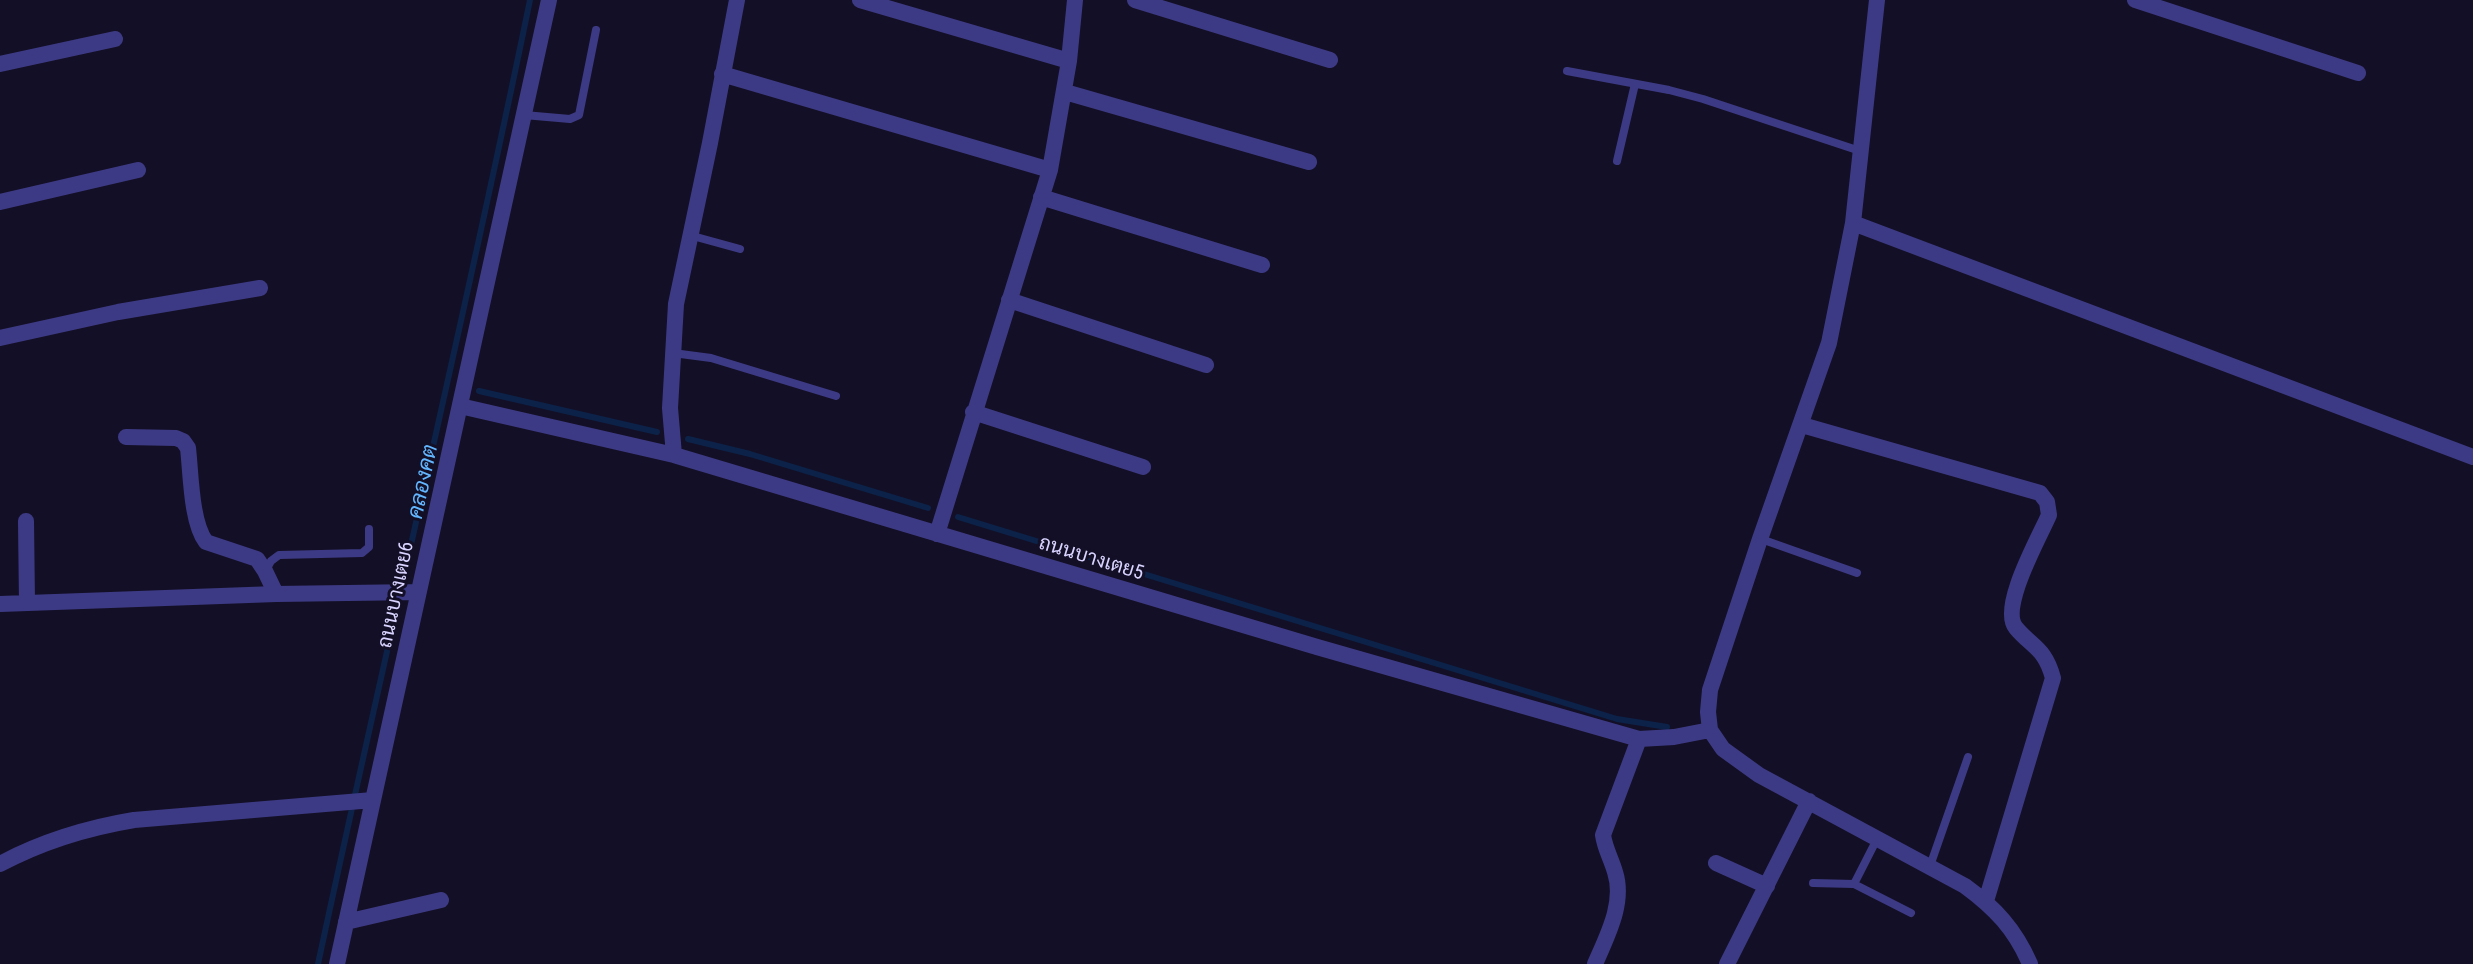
<!DOCTYPE html>
<html>
<head>
<meta charset="utf-8">
<style>
  body { margin:0 }
  canvas { display:block; background:#130f26 }
</style>
</head>
<body>
<canvas width="2473" height="964"></canvas>
<script>
const ctx = document.querySelector('canvas').getContext('2d');
ctx.lineJoin = 'round';
function strokePath(path, color, width, dash) { ctx.strokeStyle = color; ctx.lineWidth = width; ctx.lineCap = dash ? 'butt' : 'round'; ctx.setLineDash(dash || []); ctx.stroke(path); }
function label(font, color, halo, rows, align = 'center') {
  ctx.font = font + ' "Roboto Condensed",Sarabun,sans-serif'; ctx.lineWidth = 6; ctx.setLineDash([]); ctx.textBaseline = 'middle'; ctx.strokeStyle = halo; ctx.fillStyle = color; for (const [text, x, y, turn = 0] of rows) {
    ctx.save(); ctx.translate(x, y); ctx.rotate((+turn || 0) * Math.PI / 180); ctx.textAlign = isNaN(turn) ? turn : align; if (halo) ctx.strokeText(text, 0, 0); ctx.fillText(text, 0, 0); ctx.restore();
  }
}
strokePath(new Path2D(`
  M479 391 657 432
  M688 439 750 454 928 508
  M958 517 1617 719 1667 727
  M318 964C387 642 464 322 530 0`), '#0c2248', 6);
strokePath(new Path2D(`
  M1567 71 1669 90 1703 99 1860 151
  M524 115 570 119 579 115 596 30
  M1617 161 1635 84
  M689 235 740 249
  M673 353 711 358 836 396
  M1761 539 1857 573
  M266 570 271 561 279 555 362 553 369 547V529
  M1877 839 1854 884 1911 913
  M1930 866 1968 757
  M1813 883 1854 884`), '#3d3a85', 8);
strokePath(new Path2D(`
  M860 0 1069 61
  M1135 0 1330 60
  M1877 0 1853 223 1829 343 1760 539 1710 690 1708 712 1710 730 1723 749 1759 775 1965 886C1995 908 2015 929 2030 964
  M2135 0 2358 73
  M0 64 115 39
  M722 74 1050 170
  M1065 92 1309 162
  M1041 197 1262 265
  M0 202 138 170
  M1853 223 2473 457
  M1009 300 1206 365
  M0 338 118 312 260 288
  M460 406 674 455 1317 647 1639 739 1674 737 1710 730
  M973 412 1143 467
  M1802 425 2040 493 2047 502 2049 515C2039 538 1999 608 2016 628 2033 648 2045 648 2053 678L1986 901
  M126 437 176 438 183 441 188 448C191 474 191 522 206 542L257 559 265 571 276 594
  M674 455 670 408 676 304 710 143 737 0
  M26 521 27 603
  M937 534 1050 170 1069 61 1075 0
  M0 604 276 594 418 592
  M1716 863 1767 886
  M0 864C43 841 86 828 134 820L373 800
  M346 922 441 900
  M337 964 549 0
  M1595 964C1607 936 1625 903 1615 872 1611 858 1605 849 1603 835L1639 739
  M1727 964 1809 801`), '#3d3a85', 16);
label('20px', '#d9d4ff', '#130f26', [
  ["ถนนบางเตย5",1091,559,17],
  ["ถนนบางเตย6",397,595,-78]
]);
label('italic 22px', '#62b6ff', '#130f26', [
  ["คลองคต",424,482,-78]
]);
</script>
</body>
</html>
